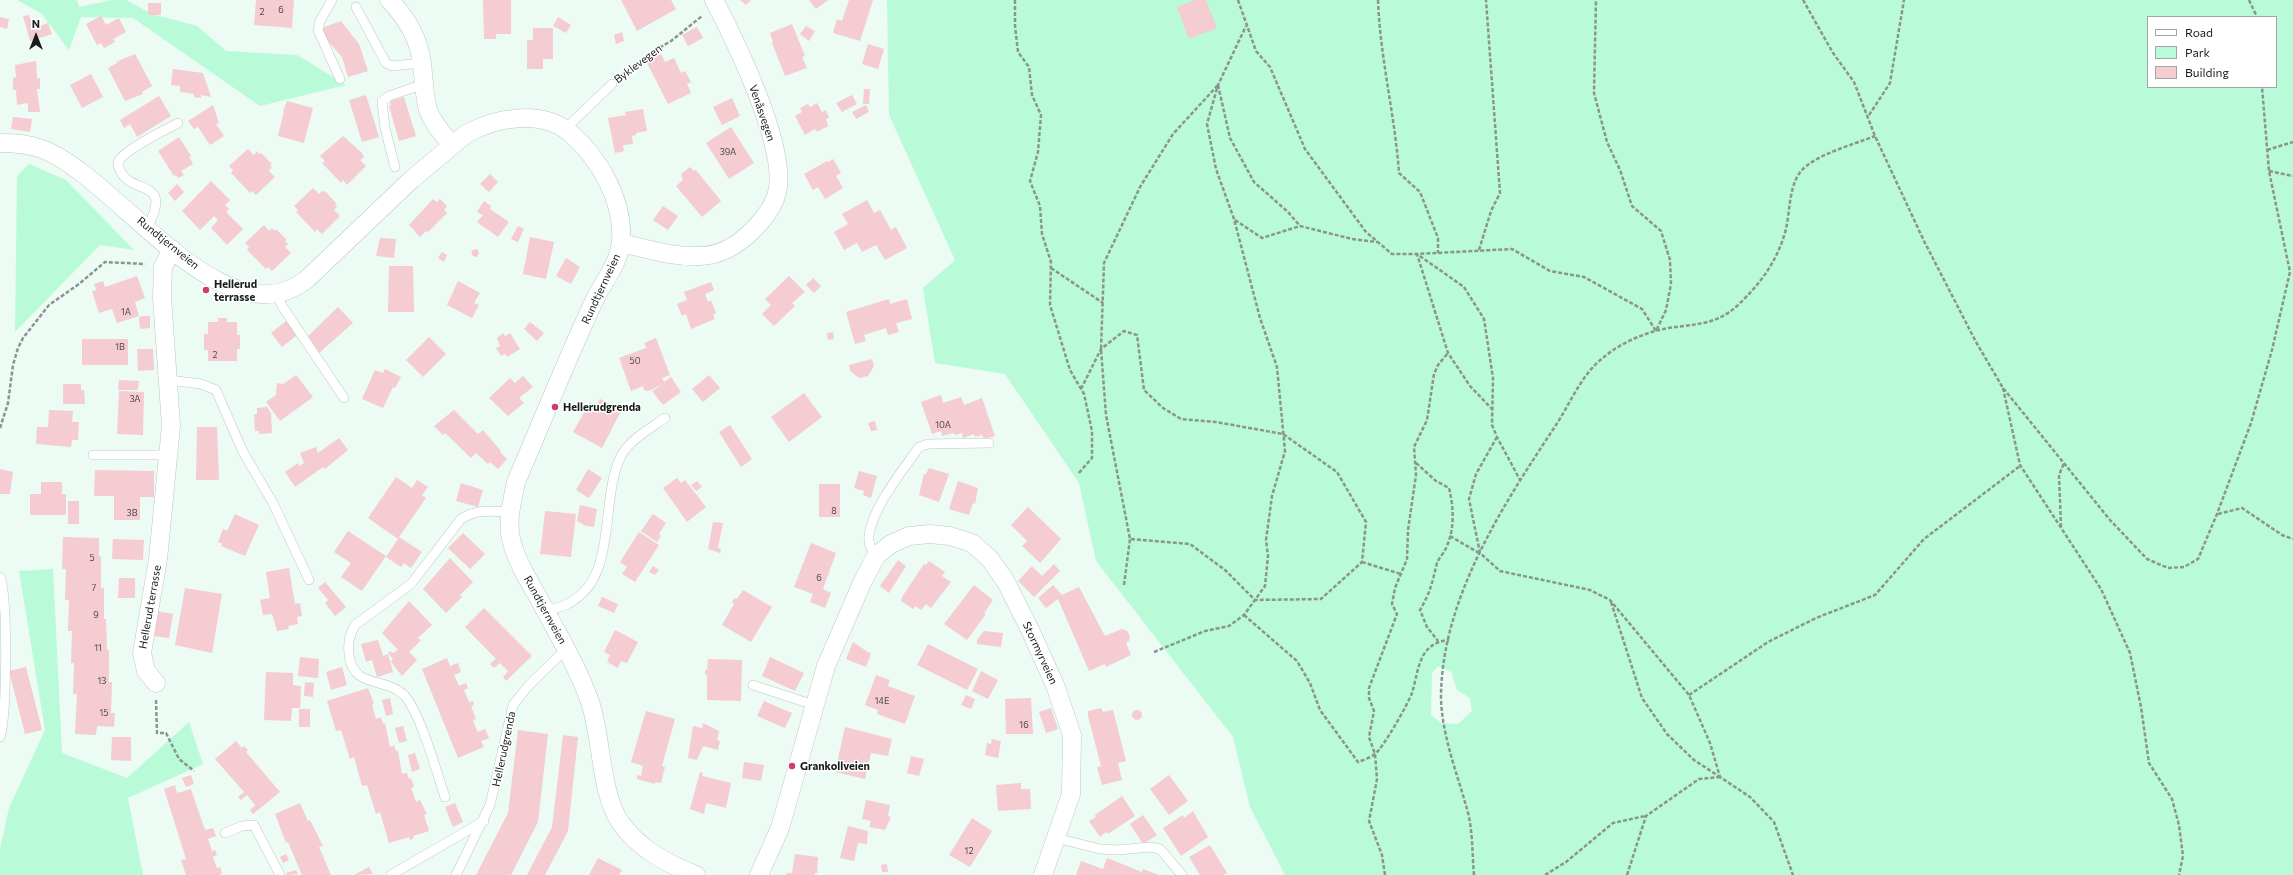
<!DOCTYPE html>
<html>
<head>
<meta charset="utf-8">
<style>
  body { margin:0 }
  #map { position:relative; width:2293px; height:875px; overflow:hidden; background:#ecfbf3; font-family:Commissioner,sans-serif }
  canvas { display:block }
  .legend { position:absolute; left:2147px; top:16px; width:130px; height:72px; box-sizing:border-box; background:#fff; border:1px solid #a3a5a3; margin:0; padding:5px 7px; list-style:none; font-size:12px; color:#181d1a }
  .legend li { display:flex; align-items:center; gap:8px; height:20px }
  .legend b { width:20px; border:1px solid #a3a5a3 }
  .north { position:absolute; left:16px; top:16px; width:40px; height:40px; -webkit-text-stroke:3px #fff; paint-order:stroke; rotate:0deg; font-size:11px; font-weight:700; line-height:16px; text-align:center; color:#181d1a }
  .north::after { content:''; display:block; margin:auto; width:14px; height:18px; background:#181d1a; clip-path:polygon(50% 0,100% 100%,50% 72%,0 100%) }
</style>
</head>
<body>
<div id="map">
<canvas width="2293" height="875"></canvas>
<ul class="legend">
<li><b style="height:5px;background:#fff"></b>Road</li>
<li><b style="height:11px;background:#b9fad8"></b>Park</li>
<li><b style="height:11px;background:#f4ccd2"></b>Building</li>
</ul>
<div class="north">N</div>
</div>
<script>
const ctx = document.querySelector('canvas').getContext('2d');
ctx.lineJoin = 'round';
function fillPath(path, color) { ctx.fillStyle = color; ctx.fill(path, 'evenodd'); }
function strokePath(path, color, width, dash) { ctx.strokeStyle = color; ctx.lineWidth = width; ctx.lineCap = dash ? 'butt' : 'round'; ctx.setLineDash(dash || []); ctx.stroke(path); }
function label(font, color, halo, rows, align = 'center') {
  ctx.font = font + ' Commissioner,sans-serif'; ctx.lineWidth = 3; ctx.setLineDash([]); ctx.textBaseline = 'middle'; ctx.strokeStyle = halo; ctx.fillStyle = color; for (const [text, x, y, turn = 0] of rows) {
    ctx.save(); ctx.translate(x, y); ctx.rotate((+turn || 0) * Math.PI / 180); ctx.textAlign = isNaN(turn) ? turn : align; if (halo) ctx.strokeText(text, 0, 0); ctx.fillText(text, 0, 0); ctx.restore();
  }
}
fillPath(new Path2D(`
  M17 0H77L79 7 112 0H126L152 14 197 26 226 51 297 55 346 85 260 106 133 18 81 17 69 50 41 13Z
  M887 0H2293V875H1285L1250 807 1233 737 1096 561 1079 483 1005 374 935 363 923 288 955 260 889 115ZM2148 17H2276V87H2148ZM1438 666 1451 672 1457 690 1470 698 1472 711 1458 724 1441 723 1431 715 1432 673Z
  M29 164 66 180 134 250 100 245 15 332 17 176Z
  M53 569 62 753 127 778 189 722 203 764 128 798 143 875H0V849L9 808 45 730 19 571Z`), '#b9fad8');
fillPath(new Path2D(`
  M256 0H294L292 28 254 25Z
  M483 0H511V34H496V39H484Z
  M621 0H671L676 9 637 31Z
  M740 0H751L746 5Z
  M809 0H828L816 9Z
  M849 0H873L860 41 833 33 837 19 842 21Z
  M1195 0H1206L1217 28 1189 39 1177 7Z
  M148 3H161V15H148Z
  M29 15 33 28 48 23 52 34 30 41 23 16Z
  M101 16 106 25 119 18 126 32 113 39 115 42 104 48 101 43 97 45 86 24Z
  M0 17 9 19 7 29 0 27Z
  M558 17 571 25 566 33 553 26Z
  M341 21 359 44 368 71 348 77 342 57 325 38 322 28Z
  M792 24 805 56 802 57 807 68 785 76 772 43 773 42 770 33Z
  M806 26 815 31 809 41 800 34Z
  M697 27 703 38 688 46 682 35Z
  M533 28H553V59H543V69H527V40H533Z
  M622 32 624 41 616 44 614 35Z
  M868 44 884 49 878 69 862 64Z
  M135 54 152 86 142 92 143 94 125 101 108 68 117 63 116 62Z
  M661 54 665 62 674 58 681 73 685 71 691 82 687 84 691 93 668 104 646 61Z
  M36 61 37 79 40 78V89H37L40 112H28V103L17 105 16 90H13V78L16 77 15 65Z
  M173 69 203 73 211 97 201 95V98L194 97V94L180 92V86L171 85Z
  M91 74 103 97 82 108 70 85Z
  M864 89H870L869 104H863Z
  M366 95 379 137 362 142 349 100Z
  M852 95 857 104 842 112 836 103Z
  M159 96 171 116 137 137 130 124 124 128 120 120Z
  M404 97 416 136 399 141 389 106 391 105 390 101Z
  M732 98 740 116 722 125 713 107Z
  M287 101 313 108 304 143 278 136 284 111H283Z
  M817 103 822 112 826 110 829 118 826 119 828 126 817 132 815 129 805 135 795 116 802 112 800 108 808 104 810 107Z
  M213 105 219 123 216 124 224 136 210 145 198 127 194 129 188 121Z
  M866 105 869 112 856 119 852 112Z
  M643 109 647 131 636 133V135L632 136 633 144 623 145 624 151 615 153 608 118 626 115 625 112Z
  M13 117 32 119 30 132 11 129Z
  M731 127 754 163 729 179 706 143Z
  M343 136 362 153 364 157 360 160 366 166 347 185 343 180 341 183 322 163 325 161 320 156Z
  M179 137 191 156 189 157 193 164 181 171 184 175 178 178 176 175 174 176 158 151Z
  M248 149 254 155 257 151 259 154 261 153 272 164 270 165 272 167 269 171 275 177 256 195 252 191 250 193 231 173 233 170 229 166Z
  M833 159 841 173 836 176 843 188 825 199 818 187 813 190 804 174 827 161 828 162Z
  M690 167 694 171 696 170 721 201 702 217 676 186 683 180 681 174Z
  M490 174 498 182 489 192 480 184Z
  M211 181 230 200 225 205 229 209 226 212 243 229 227 245 211 228 218 220 214 216 200 230 182 211Z
  M177 184 184 192 175 201 168 193Z
  M313 188 319 194 322 191 326 192 336 203 335 204 337 207 334 210 340 216 322 234 317 229 315 232 296 212 298 210 294 206Z
  M433 199 437 202 440 199 447 206 444 210 447 213 428 232 426 231 420 237 409 225Z
  M867 200 874 213 880 210 891 230 896 227 907 248 885 260 876 245 862 252 857 243 844 250 834 232 848 224 842 214Z
  M484 201 491 206 490 209 509 222 498 237 477 222 483 215 477 212Z
  M663 206 678 216 668 230 653 220Z
  M264 225 269 231 272 228 275 231 276 229 287 240 285 241 288 244 285 247 291 253 272 271 268 267 266 269 247 250 249 247 245 243Z
  M518 226 524 229 518 242 511 239Z
  M530 237 554 242 546 279 523 274Z
  M380 238 396 239 394 258 376 256Z
  M477 249 479 253 477 257 473 256 471 253 473 250Z
  M442 252 447 255 444 262 438 258Z
  M566 258 580 267 571 284 556 276Z
  M389 266H413L414 312H388Z
  M137 276 145 298 135 302 139 316 117 323 112 309 99 313 92 291 96 290 94 284 103 281 105 287Z
  M789 276 805 292 792 303 795 306 774 326 762 314 771 305 765 299Z
  M813 278 821 286 814 293 806 285Z
  M458 281 480 293 474 303 479 305 472 318 447 305Z
  M711 282 714 290 705 294 708 302 711 300 716 313 713 315 715 319 691 329 686 314 682 316 677 304 687 300 684 292Z
  M889 299 890 304 907 299 912 319 896 323 899 332 888 335 886 328 864 335 866 341 855 344 846 312Z
  M338 307 353 323 319 353 307 337Z
  M144 316H150V328L140 329 139 317Z
  M218 318H227V322H237V335H240V349H237V361H208V350H204V334H208V322H218Z
  M286 321 297 335 282 347 271 333Z
  M530 322 544 333 537 341 524 329Z
  M833 332 834 339 828 340 827 333Z
  M503 333 505 336 510 333 520 349 507 357 505 354 501 356 496 348 500 346 497 338Z
  M429 337 446 354 423 377 406 360Z
  M656 338 670 375 662 378 664 382 671 377 681 392 663 405 652 391 664 384 648 391 644 390 643 386 631 391 619 358 646 348 644 343Z
  M82 339H128V365H82Z
  M137 349H153L154 370 138 371Z
  M872 359 874 366 868 376 859 378 850 371 849 365Z
  M385 369 401 377 395 388 393 387 383 408 362 399 375 370 383 373Z
  M296 375 313 397 280 421 266 402 276 395 277 383 283 384Z
  M709 375 720 388 703 402 692 389Z
  M523 376 533 387 519 398 524 403 508 416 489 398 510 378 515 383Z
  M119 380 139 381 138 390H118Z
  M63 384H81V390H84L85 404H63Z
  M119 391 144 392 143 435 117 434Z
  M804 393 822 417 789 442 771 417Z
  M941 395 943 403 961 397 964 405 982 398 995 436 984 439 982 435 975 437 974 434 963 438 962 433 955 435 953 433 942 436 941 431 932 434 921 402Z
  M600 399 622 409 602 448 573 432 590 402 596 406Z
  M267 407 271 413 272 433 259 434V431H255L254 414H257V408Z
  M49 410 73 411 72 422H79L78 440H72L71 447 36 444 37 427H48Z
  M454 410 478 434 483 430 501 451 500 452 507 459 498 469 490 462 488 464 476 453 471 458 445 433 443 435 434 426Z
  M875 421 877 430 871 431 868 423Z
  M730 425 752 459 741 467 719 432Z
  M197 427H217L219 480H196Z
  M339 438 348 450 325 469 323 467 295 487 285 472 298 463 300 466 304 463 300 453 316 447 318 453Z
  M929 468 949 474 939 502 919 495 924 474H926Z
  M0 469 13 472 10 494H0Z
  M588 469 602 478 589 498 576 490Z
  M95 470 154 471V497H140V520H114V496H94Z
  M859 471 877 476 871 498 863 495 864 491 854 488Z
  M396 477 412 488 417 480 428 487 422 495 426 498 399 537 422 552 411 568 404 563 401 567 386 557 398 539 368 518Z
  M677 478 681 483 685 480 706 507 687 522 663 488Z
  M697 481 702 487 696 491 691 485Z
  M958 481 978 488 975 504 973 503 969 515 949 509Z
  M41 482H62V494H66V515H30V494H41Z
  M461 483 483 490 478 507 456 501Z
  M819 484H840V517H819Z
  M68 501H79V524H68Z
  M580 505 597 509 594 527 586 526 577 521Z
  M1028 507 1061 539 1040 563 1022 546 1027 541 1011 525Z
  M545 511 576 514 571 557 540 554Z
  M235 514 259 525 245 556 221 546 222 544 218 542 223 529 227 531Z
  M653 514 666 523 659 534 661 536 657 542 641 531Z
  M713 522 723 523 718 548 721 549 720 553 708 549Z
  M348 531 386 556 362 591 341 577 351 563 334 552Z
  M639 532 659 545 635 582 622 574 627 567 620 562Z
  M463 533 485 554 470 569 448 548Z
  M63 537 99 538V556L101 557V588H104V619H106L107 650H109V682H112L111 713H115L114 727 97 726 96 735 75 734 77 694H73L74 663H71L72 631H68L69 600H65L66 569H62Z
  M113 539 144 540 143 560 112 559Z
  M811 543 836 553 823 589 831 593 825 608 810 602 813 594 794 587Z
  M450 558 473 582 460 595 462 597 446 613 423 589Z
  M898 560 906 566 889 593 880 586Z
  M929 561 945 572 942 576 951 582 931 608 926 604 921 610 915 606 913 609 901 601 902 597 924 564 926 565Z
  M1054 564 1060 571 1034 597 1018 581 1032 566 1042 576Z
  M653 566 659 570 655 575 649 572Z
  M289 568 295 604 300 603 302 616 297 617 298 624 288 626 289 629 277 631 272 614 263 615 260 600 270 598 266 572Z
  M119 578H135V598H118Z
  M325 582 346 607 335 616 325 603 328 600 318 588Z
  M974 585 993 600 984 613 986 614 967 640 944 624Z
  M1053 585 1062 595 1079 587 1105 636 1122 629 1127 631 1130 636 1129 641 1126 643 1131 655 1106 667 1105 664 1089 671 1058 599 1046 608 1038 598Z
  M185 588 222 594 212 653 175 645Z
  M743 590 772 607 751 642 722 625 734 604 732 602 735 598 737 599Z
  M602 597 618 604 614 613 598 606Z
  M409 601 432 625 418 638 421 640 409 652 417 660 402 676 391 662 393 659 388 653 390 651 393 653 398 650 382 633Z
  M484 608 532 656 506 681 503 677 508 671 500 663 494 668 490 664 496 659 465 627Z
  M157 611 173 614 169 638 153 636Z
  M615 630 638 642 627 663 621 661 618 668 607 662 610 655 604 652Z
  M984 631 1003 633 1001 647 977 644V640Z
  M378 640 383 656 388 654 393 672 377 677 372 660 366 662 361 644Z
  M853 642 871 654 866 667 846 659Z
  M928 644 978 669 967 690 917 665Z
  M300 657 319 659 318 678 298 676Z
  M770 657 804 673 795 691 762 676Z
  M447 658 450 666 458 663 461 672 454 675 459 686 466 683 468 688 464 690 469 702 473 701 474 705 471 706 476 719 473 720 475 726 478 732 485 729 489 738 481 741 484 747 458 758 422 669Z
  M708 659 742 660 741 701 707 700V675H705V670H707Z
  M26 667 42 730 25 734 9 671Z
  M342 667 347 685 331 690 326 672Z
  M981 671 998 680 988 699 972 691Z
  M266 672 293 673V685L301 686 300 708H292L291 721 264 720Z
  M876 675 890 680 888 686 915 696 905 724 877 714 878 710 865 705Z
  M305 682 314 683 313 697 304 696Z
  M368 688 374 704 372 705 376 719 381 717 383 724 385 723 390 747 394 745 396 751H398L402 774 407 773 409 779 411 778 414 787 411 788 416 802 420 800 427 814 424 815 429 831 413 836 414 838 410 840 409 837 389 843 380 812 376 814 367 785 362 786 354 757 350 759 341 730 336 731 327 701Z
  M966 695 975 699 971 709 961 705Z
  M390 698 393 714 386 716 382 700Z
  M1031 698 1033 734H1006L1005 699Z
  M764 701 792 713 785 728 757 716Z
  M1051 708 1058 729 1046 733 1039 712Z
  M1101 708 1103 712 1113 710 1126 761 1118 763 1122 780 1102 785 1097 767 1101 766 1088 716V711Z
  M299 709H310V727H299Z
  M1132 715a5 5 0 1 1 10 0a5 5 0 1 1-10 0Z
  M646 711 675 719 662 766 665 767 661 783 655 782V784L637 779V775L641 776 643 766 631 762Z
  M703 723 719 731 717 740 720 741 718 750 703 746 697 760 688 758 693 726 702 728Z
  M403 726 407 741 399 743 395 728Z
  M845 727 892 739 888 756 871 753 865 779 835 772Z
  M518 730 548 734 538 822 511 875H476L508 813Z
  M563 735 578 737 568 831 545 875H527L552 827Z
  M112 737H131V761L111 760Z
  M992 739 1001 741 998 758 985 755 987 743 991 744Z
  M236 741 242 748 244 746 248 750 246 752 280 792 253 814 250 810 255 805 247 795 241 800 238 797 244 792 215 759Z
  M415 753 420 769 412 772 408 755Z
  M911 756 924 759 919 776 907 773Z
  M744 762 764 765 761 781 742 778Z
  M700 772 703 773 702 776 731 783 726 808 706 803 704 814 690 809Z
  M191 775 194 784 186 787 182 778Z
  M1169 775 1188 801 1169 815 1150 789Z
  M1021 783V789H1030L1031 809 998 811 996 785Z
  M175 785 177 793 191 789 205 830 213 828 216 836 208 839 212 851 215 850 217 855 213 857 217 868 220 867 222 873 219 875H186L181 860 186 859 164 789Z
  M1122 796 1135 816 1108 834 1106 832 1100 837 1089 821 1096 817 1095 815Z
  M866 800 890 805 888 816 891 817 885 830 869 827 871 821 862 819Z
  M300 803 308 821 310 820 323 846 319 847 331 875H302L288 842 286 843 275 814Z
  M455 803 463 822 453 827 445 807Z
  M1193 811 1208 837 1181 856 1163 828 1183 815 1184 818Z
  M1143 815 1157 835 1143 844 1130 824Z
  M972 818 992 831 970 867 949 855Z
  M848 826 868 831 867 844 858 843 854 861 840 858Z
  M1210 845 1227 873 1223 875H1200L1189 857Z
  M286 854 289 860 283 863 280 857Z
  M795 854 818 857 817 873H815V875H786L787 873H792Z
  M598 858 622 870 619 875H589Z
  M1107 858 1142 872 1143 869 1159 875H1076L1081 861 1103 869Z
  M887 864 888 872H882L881 865Z
  M369 867 373 874 354 875Z
  M296 870 298 874 287 875 286 873Z`), '#f4ccd2');
const lane = new Path2D(`
  M332 0 320 21 318 30 340 79
  M356 7 386 63 392 66 422 63
  M565 129 612 84
  M395 167 385 128 382 101 389 96 424 84
  M147 228C175 176 129 197 119 168 118 165 118 161 120 159 130 147 163 131 178 123
  M277 294 282 306 344 398
  M168 380 201 384 216 390 243 452 273 503 309 580
  M93 455H168
  M876 556C872 550 868 544 869 536 872 508 903 470 919 447L928 444 989 443
  M0 577C8 597 7 716 0 737
  M545 611C553 609 562 607 569 603 619 577 599 500 621 456 629 440 651 428 665 418
  M753 685 814 705
  M445 797C437 773 420 712 404 695 386 677 352 689 349 654 348 643 349 636 355 625L411 584 461 519C476 509 492 511 510 512
  M225 833 242 826 254 825 280 875
  M1056 838 1100 849 1118 850 1150 847 1160 849 1182 875
  M391 875 484 821
  M456 875 490 805 513 705 529 685 566 649`);
const street = new Path2D(`
  M389 0C406 16 420 41 422 64 424 79 424 95 428 110 433 124 443 134 452 145
  M0 143C13 143 27 144 39 148 115 173 220 344 306 280L411 180 466 134C495 118 540 109 569 132 599 157 624 201 621 241 620 262 603 282 594 301 566 361 542 422 516 482 512 501 507 521 511 539 516 560 527 578 538 597 556 631 577 665 590 702 602 737 600 792 620 822 639 849 666 863 696 875
  M621 243C647 249 672 257 699 256 719 256 738 245 752 231 762 221 773 208 777 193 788 148 736 42 714 0
  M156 683 146 671 142 653 158 559 171 426 162 297 163 267 172 249
  M759 875 780 828 826 666 862 583 876 556 891 544 909 536 930 534 950 536 972 543 990 559 1006 582 1030 630 1055 685 1072 735 1071 794 1043 875`);
strokePath(lane, '#bbc8c1', 10);
strokePath(street, '#bbc8c1', 19);
strokePath(new Path2D(`
  M1015 0V26L1018 52 1029 67 1032 95 1041 115 1038 152 1030 181 1040 206 1042 234 1051 262 1050 305 1070 370 1084 394 1092 431V458L1078 474
  M1238 0 1256 51 1270 67 1305 149 1366 232 1392 254H1417L1464 287 1484 319 1493 378 1492 425 1497 437 1520 480
  M1378 0C1380 58 1395 115 1399 173L1420 192 1438 238V253
  M1803 0 1833 53 1854 82 1875 136 1924 241 1976 342 2003 388 2110 520 2147 559 2168 568 2184 567 2198 559 2217 514 2251 423 2272 350 2290 272 2269 171 2262 87
  M2249 0 2257 17
  M621 76 652 52 671 41 702 16
  M1218 85 1230 138 1254 182 1288 212 1300 226
  M1869 115 1890 83 1904 0
  M2267 150 2293 142
  M2269 171 2293 176
  M1235 220 1262 238 1300 226 1352 239 1377 242
  M1479 250 1491 211 1500 193 1486 0
  M1051 268 1103 303
  M2003 388 2020 465 2101 589 2130 653 2141 707 2149 763 2172 799 2179 825 2183 856 2179 875
  M1081 389 1101 349 1124 331 1137 335 1144 390 1163 408 1181 419 1216 422 1283 434 1337 472 1366 522 1362 562 1321 599 1255 600 1225 570 1190 544 1130 539 1106 415 1101 349 1104 263 1140 187 1173 134 1218 85
  M1493 410 1470 386 1448 353 1417 254 1512 249 1550 271 1584 277 1642 309 1656 331 1666 310 1671 284 1670 260 1661 231 1632 206 1620 170 1607 142 1594 93 1596 0
  M0 428 8 403 13 365 18 348 23 338 49 305 79 284 105 262 145 264
  M1497 437 1476 474 1469 499 1480 553 1500 571 1590 590 1610 600 1689 695 1710 743 1720 777 1750 797 1774 822 1793 875
  M1416 463 1436 481 1449 488C1454 508 1455 531 1445 550 1443 554 1439 558 1437 563 1432 583 1431 591 1420 610L1427 627 1438 641
  M2218 514 2242 508 2282 535 2293 539
  M2061 527 2059 475 2064 463
  M1450 536 1479 553
  M1362 562 1401 574
  M1124 585 1130 539
  M1611 602 1642 698 1667 734 1694 760 1720 777
  M1244 615 1297 661 1310 683 1320 710 1358 762C1363 760 1370 758 1375 754 1383 748 1408 704 1412 693 1419 670 1418 643 1449 640
  M1154 652 1205 631 1229 626 1244 615 1265 586 1268 556 1266 540 1272 496 1285 451 1277 367 1260 318 1234 219 1216 169 1207 124 1218 85 1246 26
  M1689 695 1768 642 1816 618 1875 595 1924 539 2020 466
  M156 700 157 733H166L179 759 194 771
  M1385 875 1382 855 1369 821 1377 779 1375 754 1369 737 1374 711 1369 698V688L1397 614 1392 604 1395 588 1407 559 1408 530 1416 475 1414 447 1427 420 1434 374 1438 365 1448 353
  M1474 875C1472 854 1473 829 1467 809 1457 773 1442 736 1441 698 1441 598 1505 502 1558 422 1572 399 1583 373 1604 357 1618 345 1638 336 1655 331 1687 322 1712 330 1739 304 1761 283 1778 260 1786 229 1790 211 1789 184 1802 170 1817 154 1855 144 1875 136
  M1545 875 1566 862 1613 823 1645 816
  M1627 875 1646 816 1699 779 1720 777`), '#8b9590', 2.5, [4, 2]);
strokePath(lane, '#fff', 9);
strokePath(street, '#fff', 18);
for (const [x, y, r, color] of [
  [206,290,4,"#cd3f68"],
  [555,407,4,"#cd3f68"],
  [792,766,4,"#cd3f68"]
]) { const dot = new Path2D(); dot.arc(x, y, r, 0, 2 * Math.PI); ctx.fillStyle = color; ctx.fill(dot); strokePath(dot, '#fff', 1.5); }
label('9px', '#4f4948', null, [
  ["6",281,10],
  ["2",262,12],
  ["39A",728,152],
  ["1A",126,312],
  ["1B",120,347],
  ["2",215,355],
  ["50",635,361],
  ["3A",135,399],
  ["10A",943,425],
  ["8",834,511],
  ["3B",132,513],
  ["5",92,558],
  ["6",819,578],
  ["7",94,588],
  ["9",96,615],
  ["11",98,648],
  ["13",102,681],
  ["14E",882,701],
  ["15",104,713],
  ["16",1024,725],
  ["12",969,851]
]);
label('11px', '#181d1a', '#fff', [
  ["Byklevegen",638,64,-37],
  ["Venåsvegen",762,113,71],
  ["Rundtjernveien",168,243,39],
  ["Rundtjernveien",601,289,-65],
  ["Hellerud terrasse",150,607,-80],
  ["Rundtjernveien",545,610,61],
  ["Stormyrveien",1040,653,65],
  ["Hellerudgrenda",504,749,-78]
]);
label('bold 11px', '#181d1a', '#fff', [
  ["Hellerud",214,284],
  ["terrasse",214,297],
  ["Hellerudgrenda",563,407],
  ["Grankollveien",800,766]
], 'left');
</script>
</body>
</html>
